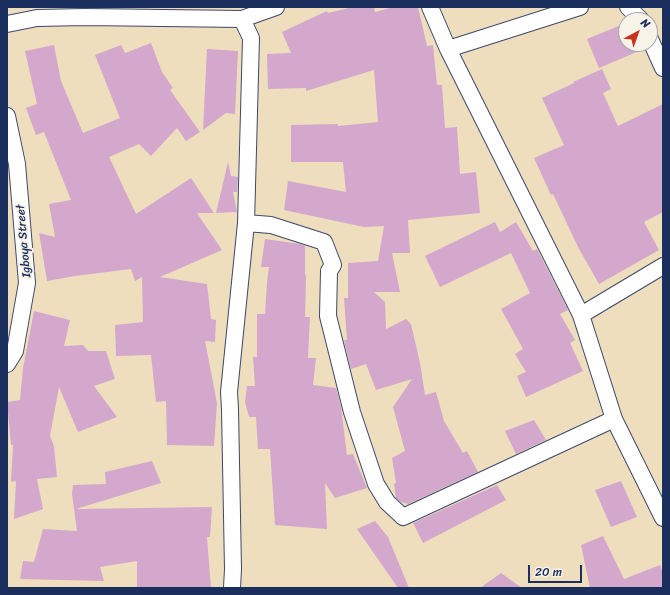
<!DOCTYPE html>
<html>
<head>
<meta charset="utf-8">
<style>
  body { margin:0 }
  #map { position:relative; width:670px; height:595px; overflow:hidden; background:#eedebe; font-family:Sriracha,sans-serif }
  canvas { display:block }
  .frame { position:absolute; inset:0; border:8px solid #1b2f5e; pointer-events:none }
  .north { position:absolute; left:618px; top:12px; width:40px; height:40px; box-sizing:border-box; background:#f7f3e8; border:1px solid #9fa5b1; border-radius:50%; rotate:41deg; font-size:11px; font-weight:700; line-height:16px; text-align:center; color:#1b2f5e }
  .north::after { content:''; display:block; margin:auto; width:14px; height:18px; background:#c8321e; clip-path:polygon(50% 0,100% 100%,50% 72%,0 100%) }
  .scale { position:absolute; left:528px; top:565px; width:54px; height:18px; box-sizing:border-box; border:2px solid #1b2f5e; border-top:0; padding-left:5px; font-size:12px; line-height:14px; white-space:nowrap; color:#1b2f5e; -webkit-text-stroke:3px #f7f3e8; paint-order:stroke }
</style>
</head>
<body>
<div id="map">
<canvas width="670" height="595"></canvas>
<div class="frame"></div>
<div class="north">N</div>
<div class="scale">20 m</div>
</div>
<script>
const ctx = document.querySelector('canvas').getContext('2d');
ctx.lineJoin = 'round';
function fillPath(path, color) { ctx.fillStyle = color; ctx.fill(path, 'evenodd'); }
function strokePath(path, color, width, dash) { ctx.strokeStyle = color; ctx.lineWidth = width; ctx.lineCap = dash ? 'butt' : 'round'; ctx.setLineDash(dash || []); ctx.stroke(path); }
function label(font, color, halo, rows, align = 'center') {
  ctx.font = font + ' Sriracha,sans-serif'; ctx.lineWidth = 4; ctx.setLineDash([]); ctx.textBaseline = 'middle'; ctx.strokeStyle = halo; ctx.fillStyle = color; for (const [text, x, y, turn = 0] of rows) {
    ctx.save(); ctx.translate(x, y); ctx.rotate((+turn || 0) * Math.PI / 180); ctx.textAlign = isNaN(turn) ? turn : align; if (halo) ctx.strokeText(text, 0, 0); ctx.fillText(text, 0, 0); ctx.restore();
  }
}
fillPath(new Path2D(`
  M353 7H374L375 12 394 7H418L427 46 433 45 437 85H442L445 128 457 127 460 174 476 172 480 213 408 220 410 253H392L400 292H374L385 302 386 329 406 319 411 324 420 363 425 395 436 392 444 421 463 453 467 451 478 472 408 504 401 502 396 498 394 484 396 483 392 458 405 451 393 407 412 379 376 390 366 364 351 369 344 340H347L344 298H348V263L378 261 384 226 364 227 284 210 288 181 346 192 343 162H291V125L338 124V126L378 122 374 70 306 91V88L268 89 267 54 291 53 282 32 327 11 328 13Z
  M626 23V44H642L644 49 599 68 587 39Z
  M151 43 162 72 173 88 170 90 200 132 186 141 177 128 151 156 139 144 109 157 136 214 191 178 214 213H197L222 250 160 277 207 284 211 319 216 320 215 342 205 341 217 403 214 446 167 445 166 401 156 402 151 355 116 356 115 325 143 322 142 277 135 281 131 269 75 276 47 281 39 233 55 237 49 204 71 200 44 132 36 135 26 108 37 104 25 51 54 45 61 81 83 133 120 118 95 55 121 45 125 53Z
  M207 49 238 51 235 114 226 113 203 130Z
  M602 69 611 89 603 93 618 126 663 104V212L644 222 659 250 599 284 578 247 553 194 551 195 534 158 564 145 542 98 574 83 573 82Z
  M228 162 231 176 238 177 237 192H233L237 212 216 213Z
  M495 222 500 232 516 222 533 251 537 249 568 310 560 314 575 340 570 343 583 371 526 397 517 376 526 372 515 354 523 349 501 309 530 293 511 253 440 287 425 256Z
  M265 239 300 244 305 246V273L306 277 305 317H310L308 358H316L313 385 336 388 341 407 347 455 353 454 367 488 335 498 325 483 327 529 275 525 270 449H258L256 417H249L245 402 247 386H255L253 357H257V314H265L267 282 269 267H261Z
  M34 311 70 320 64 346 83 345 88 351H106L115 379 94 386 117 417 78 432 59 387 50 436 54 446 57 477 37 479 43 509 14 519 16 481 11 482 13 445H11L7 402 20 400 23 368Z
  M534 420 546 440 516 454 505 431Z
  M152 461 161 483 76 509 212 507 210 537H207L211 588H137V561L100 567 104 581 20 579 23 561 34 562 43 529 77 531 72 494 73 485 106 484 105 472Z
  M621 481 637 517 611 527 595 490Z
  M497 485 506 500 423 543 413 523Z
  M375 521 388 537 409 588H398L357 529Z
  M603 536 624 579 660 565 663 573V588H590L581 545Z
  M501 573 522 588H480Z`), '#d3a8cc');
const street = new Path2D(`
  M430 7 448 49 581 315 614 419 663 518
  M628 7 641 20
  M7 24 37 18 85 17 242 19 276 7
  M650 39 663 68
  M448 49 580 7
  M7 116 17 164 27 283 15 351 7 364
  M246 223 271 225 324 242 333 265 329 271 328 316 352 412 376 484 387 502 403 517 614 419
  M581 315 663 266
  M232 588 233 569 230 409 229 392 246 223 251 38 242 19`);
strokePath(street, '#3b496c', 18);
strokePath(street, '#fff', 16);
label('12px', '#1b2f5e', '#f7f3e8', [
  ["Igboya Street",24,241,-95]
]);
</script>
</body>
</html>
